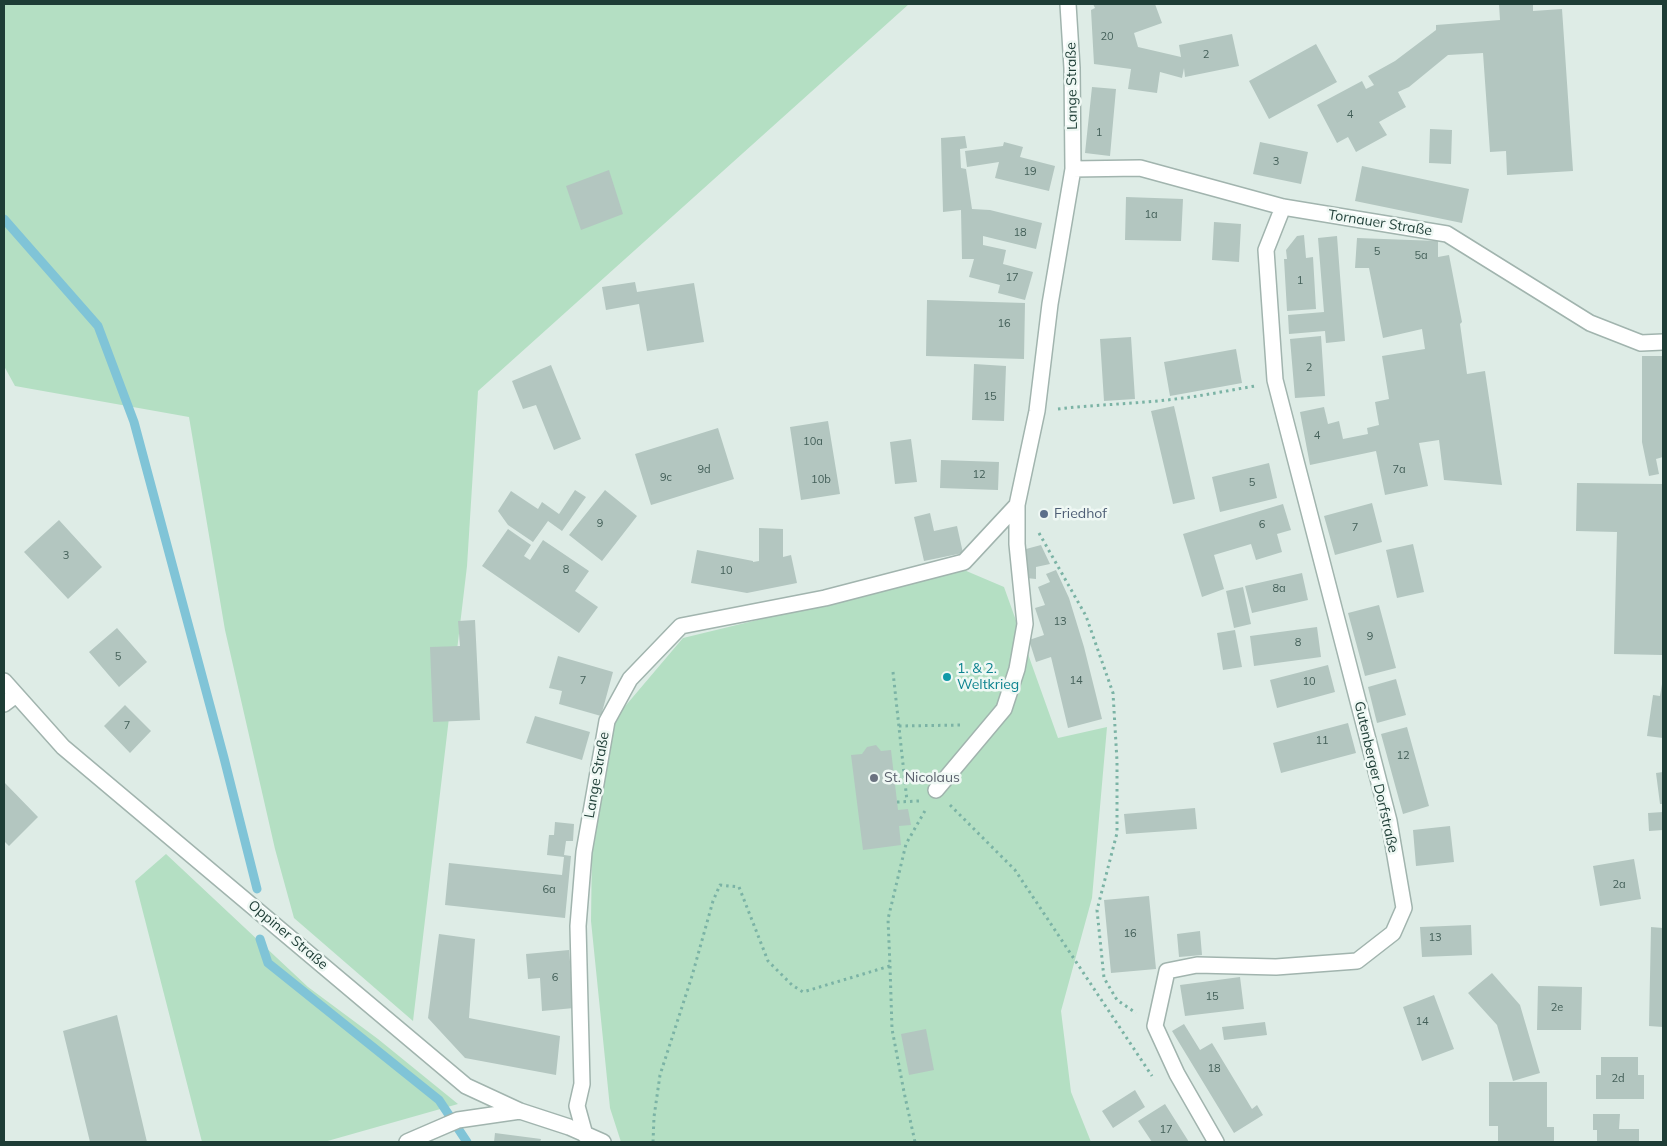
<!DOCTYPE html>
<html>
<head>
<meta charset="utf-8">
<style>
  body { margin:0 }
  #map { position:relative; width:1667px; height:1146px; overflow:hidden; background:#deece6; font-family:Mulish,sans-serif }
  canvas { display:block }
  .frame { position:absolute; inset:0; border:5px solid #1e3d36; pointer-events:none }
</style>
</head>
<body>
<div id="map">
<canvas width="1667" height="1146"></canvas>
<div class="frame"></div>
</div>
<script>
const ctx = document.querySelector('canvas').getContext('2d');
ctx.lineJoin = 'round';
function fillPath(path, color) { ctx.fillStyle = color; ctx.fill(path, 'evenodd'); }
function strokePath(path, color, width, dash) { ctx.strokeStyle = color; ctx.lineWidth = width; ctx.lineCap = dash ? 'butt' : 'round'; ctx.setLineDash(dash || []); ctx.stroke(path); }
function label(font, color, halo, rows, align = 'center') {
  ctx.font = font + ' Mulish,sans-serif'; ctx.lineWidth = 5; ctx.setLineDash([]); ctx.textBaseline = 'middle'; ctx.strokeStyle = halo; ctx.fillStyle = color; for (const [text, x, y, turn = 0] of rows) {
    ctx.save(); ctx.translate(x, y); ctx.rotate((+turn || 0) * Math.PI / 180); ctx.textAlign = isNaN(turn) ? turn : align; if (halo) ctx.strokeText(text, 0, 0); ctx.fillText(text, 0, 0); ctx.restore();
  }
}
fillPath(new Path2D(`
  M4 4H909L478 391 467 566 413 1021 294 918 275 849 225 630 189 417 15 386 4 366Z
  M964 570 1004 587 1058 738 1107 727 1092 898 1061 1011 1071 1092 1091 1142H621L610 1108 591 921 592 848 610 724 683 638Z
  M166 854 308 987 378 1039 458 1104 324 1142H202L135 881Z`), '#b4dfc3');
strokePath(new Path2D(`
  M4 219 98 326 134 422 224 758 257 889
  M260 939 268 963 439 1100 467 1142`), '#80c4d7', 9);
fillPath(new Path2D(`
  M1093 4H1155L1162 23 1134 33 1138 47 1181 57 1179 45 1232 34 1239 66 1185 77 1184 68 1182 78 1160 72 1157 93 1128 89 1131 69 1094 64 1091 10 1095 8Z
  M1499 4H1533V11L1562 9 1573 171 1507 175 1506 151 1490 152 1483 53 1448 55 1409 87 1398 92 1406 107 1379 122 1387 135 1356 152 1348 137 1337 143 1317 105 1362 81 1366 89 1374 85 1368 76 1395 61 1436 30V25L1500 20Z
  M1316 44 1337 82 1269 119 1249 81Z
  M1092 87 1116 89 1110 156 1085 153Z
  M1430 129 1452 130 1451 164 1429 163Z
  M965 136 967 148 960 149 961 168 966 169 972 209 990 210 1042 223 1036 249 983 236V245L1006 250 1003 264 1033 272 1025 300 998 293 1000 285 969 277 974 259H962L961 210 943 212 941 138Z
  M1004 142 1023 147 1020 157 1055 166 1049 191 995 178 999 162 967 167 965 151 1003 146Z
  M1260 142 1308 152 1301 184 1253 174Z
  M1362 166 1469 189 1462 223 1355 201Z
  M609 170 623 214 581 230 566 186Z
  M1126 197 1183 199 1181 241 1125 240Z
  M1214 222 1241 224 1239 262 1212 260Z
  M1304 235 1306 258 1313 257 1316 309 1287 311 1284 259H1287L1286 250 1297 236Z
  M1337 236 1345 341 1326 343 1325 331 1289 334 1288 315 1324 312 1318 238Z
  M1357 238 1438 241V257L1449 255 1462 322 1460 324 1467 374 1485 371 1502 485 1444 480 1439 440 1419 443 1428 486 1385 495 1376 451 1310 465 1300 412 1324 407 1328 424 1339 421 1343 439 1368 434 1367 428 1379 425 1375 402 1389 399 1382 356 1425 349 1422 329 1383 338 1369 268H1355Z
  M635 282 637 292 694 283 704 342 647 351 639 304 606 310 602 287Z
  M927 300 1025 303 1024 359 926 356Z
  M1321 336 1325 396 1295 398 1290 339Z
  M1131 337 1135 399 1104 401 1100 339Z
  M1236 349 1242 383 1170 396 1164 362Z
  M1642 356H1663V457L1656 459 1659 474 1649 476 1642 442Z
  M974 364 1006 366 1004 421 972 420Z
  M551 365 581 439 554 450 536 405 523 409 512 381Z
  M1174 406 1195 499 1173 504 1151 411Z
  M828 421 840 494 801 500 790 427Z
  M718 428 734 479 651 505 635 454Z
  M911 439 917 482 895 484 890 442Z
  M941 460 999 462 998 490 940 488Z
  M1269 463 1277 498 1220 512 1212 477Z
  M1577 483 1663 484 1662 655 1614 654 1617 532 1576 531Z
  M575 490 586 497 562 531 548 521 533 542 508 525 498 511 511 491 538 509 542 502 559 514Z
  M605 490 637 516 602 561 569 535Z
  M1372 503 1382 542 1335 555 1324 516Z
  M1283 504 1291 530 1277 534 1282 552 1256 560 1251 544 1214 555 1224 589 1202 597 1183 534Z
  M930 513 934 531 957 526 963 553 924 561 914 517Z
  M59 520 102 567 68 599 24 552Z
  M759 528 783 529V557L791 555 797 583 747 593 691 583 697 550 753 561V562L759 561Z
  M508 529 531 545 524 556 530 560 543 540 589 571 575 591 598 607 579 633 482 566Z
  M1413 544 1424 592 1397 598 1386 550Z
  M1041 545 1050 564 1036 567V579L1026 578V549Z
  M1056 570 1069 598 1084 647 1102 719 1068 728 1051 657 1036 662 1029 640 1044 635 1035 608 1045 605 1038 587 1050 582 1046 574Z
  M1302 573 1308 600 1252 613 1245 586Z
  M1243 587 1251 624 1234 628 1226 591Z
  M1379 605 1396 668 1365 676 1348 613Z
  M475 620 480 720 433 722 430 647 460 646 458 621Z
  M1317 627 1321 657 1254 666 1250 636Z
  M117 628 147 662 119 687 89 652Z
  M1235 630 1242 667 1223 670 1217 633Z
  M558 656 613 672 601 716 559 704 562 691 549 688Z
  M1328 665 1335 692 1277 708 1270 680Z
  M1396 679 1406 715 1377 723 1368 687Z
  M1662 684H1663V738L1647 736 1653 695 1660 696Z
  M125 705 151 731 130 753 104 726Z
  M535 716 590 732 582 760 526 743Z
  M1348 723 1356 753 1281 773 1273 743Z
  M1407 727 1429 806 1403 814 1381 734Z
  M876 745 881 751 891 750 898 810 908 809 911 825 899 826 901 845 863 850 851 755 862 754 867 747Z
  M1663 772V804H1660L1656 773Z
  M4 782 38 817 9 846 4 841Z
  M1195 808 1197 829 1126 834 1124 814Z
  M1663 812V830L1649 831 1648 813Z
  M555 822 574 824 573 841H566L564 855 571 856 565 918 445 905 449 863 562 875 564 857 547 855 549 835H554Z
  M1450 826 1454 862 1416 866 1413 830Z
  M1634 859 1641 899 1600 906 1593 866Z
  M1149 896 1156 969 1111 973 1104 900Z
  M1471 925 1472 955 1422 957 1420 927Z
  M1651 927 1663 928V1027L1649 1026Z
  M1200 931 1202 955 1179 957 1177 934Z
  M439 934 475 939 469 1018 560 1036 556 1075 465 1058 428 1018Z
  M569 950 574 1008 542 1011 540 978 528 979 526 954Z
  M1492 973 1520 1005 1540 1073 1513 1081 1497 1025 1468 993Z
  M1240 977 1244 1009 1185 1016 1180 985Z
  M1538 986 1582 987 1581 1030H1537Z
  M1434 995 1454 1049 1422 1061 1403 1007Z
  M117 1015 147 1142H90L63 1031Z
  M1265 1022 1267 1035 1224 1040 1222 1027Z
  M1184 1024 1200 1050 1212 1043 1252 1109 1257 1105 1263 1115 1234 1133 1172 1031Z
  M926 1029 934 1070 909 1075 901 1034Z
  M1601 1057H1638V1075H1644V1099H1596V1075H1601Z
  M1489 1082H1547V1127H1554V1142H1498V1126H1489Z
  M1135 1090 1145 1107 1113 1128 1102 1111Z
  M1165 1104 1189 1142H1152L1138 1121Z
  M1593 1114H1620L1619 1129H1639V1142H1597V1130H1593Z
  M495 1133 541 1139 540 1142H494Z`), '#b3c6c0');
const minor = new Path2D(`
  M1073 169 1140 168 1283 207 1447 234 1590 323 1641 343 1663 342
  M4 681 63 747 466 1086 520 1111 569 1127 603 1142
  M4 704 16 695
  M936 790 1004 709 1017 669 1025 624 1017 544V505L1037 411 1050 304 1073 169 1072 68 1068 4
  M585 1135 577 1106 582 1084 578 926 584 852 607 721 630 679 681 626 825 598 964 562 1017 505
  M407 1142 458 1120 520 1111
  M1216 1142 1177 1074 1155 1026 1167 971 1197 965 1276 967 1357 961 1393 933 1404 908 1389 821 1275 380 1266 250 1283 207`);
strokePath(minor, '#a1b4ae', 18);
strokePath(new Path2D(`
  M1058 409C1099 404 1141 404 1183 398 1207 395 1231 390 1255 386
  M1039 533 1086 616 1113 693 1117 761V833L1097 910 1104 978 1117 1000 1136 1013
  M893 672 907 801
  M899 726 963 725
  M897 802 919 801
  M950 805 1015 870 1152 1076
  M890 966 892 1029 904 1092 915 1142
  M653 1142 654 1117 660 1075 692 976 713 901 720 885 739 887 768 961 792 985 803 992 890 966 888 919 906 844 926 809`), '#7bb3a5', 3, [2.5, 4]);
strokePath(minor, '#fff', 15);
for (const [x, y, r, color] of [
  [1044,514,5,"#5c6f8a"],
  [947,677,5,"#0f9aa8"],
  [874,778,5,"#6b7280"]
]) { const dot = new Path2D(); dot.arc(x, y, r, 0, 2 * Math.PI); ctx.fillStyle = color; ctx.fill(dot); strokePath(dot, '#eff8f4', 2); }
label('11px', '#435f58', null, [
  ["20",1107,37],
  ["2",1206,55],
  ["4",1350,115],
  ["1",1099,133],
  ["3",1276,162],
  ["19",1030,172],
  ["1a",1151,215],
  ["18",1020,233],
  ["5",1377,252],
  ["5a",1421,256],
  ["17",1012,278],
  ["1",1300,281],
  ["16",1004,324],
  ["2",1309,368],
  ["15",990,397],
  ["4",1317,436],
  ["10a",813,442],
  ["9d",704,470],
  ["7a",1399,470],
  ["12",979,475],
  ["9c",666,478],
  ["10b",821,480],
  ["5",1252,483],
  ["9",600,524],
  ["6",1262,525],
  ["7",1355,528],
  ["3",66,556],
  ["8",566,570],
  ["10",726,571],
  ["8a",1279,589],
  ["13",1060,622],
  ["9",1370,637],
  ["8",1298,643],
  ["5",118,657],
  ["7",583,681],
  ["14",1076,681],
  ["10",1309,682],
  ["7",127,726],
  ["11",1322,741],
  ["12",1403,756],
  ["2a",1619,885],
  ["6a",549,890],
  ["16",1130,934],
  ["13",1435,938],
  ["6",555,978],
  ["15",1212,997],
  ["2e",1557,1008],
  ["14",1422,1022],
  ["18",1214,1069],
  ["2d",1618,1079],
  ["17",1166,1130]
]);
label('14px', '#1e3d36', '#eff8f4', [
  ["Lange Straße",1072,86,-91],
  ["Tornauer Straße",1380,223,9],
  ["Lange Straße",597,775,-80],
  ["Gutenberger Dorfstraße",1376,777,77],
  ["Oppiner Straße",288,935,40]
]);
label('14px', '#4e5e75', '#eff8f4', [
  ["Friedhof",1054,514]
], 'left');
label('14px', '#0d838f', '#eff8f4', [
  ["1. & 2.",957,669],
  ["Weltkrieg",957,685]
], 'left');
label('14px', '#5b616d', '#eff8f4', [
  ["St. Nicolaus",884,778]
], 'left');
</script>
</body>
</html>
